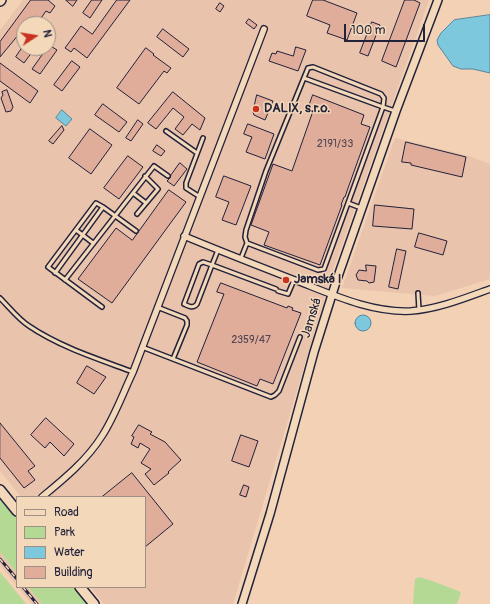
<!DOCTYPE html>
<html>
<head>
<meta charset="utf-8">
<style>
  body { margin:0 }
  #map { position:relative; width:490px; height:604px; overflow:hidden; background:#f2d1b5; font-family:Pangolin,sans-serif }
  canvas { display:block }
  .legend { position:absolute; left:16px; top:496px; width:130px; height:92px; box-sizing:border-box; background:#f3d8ba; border:1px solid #9f8f87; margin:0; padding:5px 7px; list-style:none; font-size:12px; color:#22223b }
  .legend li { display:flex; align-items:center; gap:8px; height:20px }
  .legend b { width:20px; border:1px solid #9f8f87 }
  .north { position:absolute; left:16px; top:16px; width:40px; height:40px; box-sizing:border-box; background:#f3d8ba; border:1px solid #9f8f87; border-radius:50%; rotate:78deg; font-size:11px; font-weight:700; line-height:16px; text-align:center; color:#22223b }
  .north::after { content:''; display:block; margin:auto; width:14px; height:18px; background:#c8321e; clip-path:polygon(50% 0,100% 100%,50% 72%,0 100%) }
  .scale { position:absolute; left:344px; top:24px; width:81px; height:18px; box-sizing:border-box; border:2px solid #22223b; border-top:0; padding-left:5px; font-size:12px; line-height:14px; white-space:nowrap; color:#22223b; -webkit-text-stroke:3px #f3d8ba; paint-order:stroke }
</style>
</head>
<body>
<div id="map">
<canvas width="490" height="604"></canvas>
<ul class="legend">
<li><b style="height:5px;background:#f3d8ba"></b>Road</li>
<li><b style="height:11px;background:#b3d994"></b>Park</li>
<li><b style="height:11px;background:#7ec8de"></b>Water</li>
<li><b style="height:11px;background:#e0ad9a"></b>Building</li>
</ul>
<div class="north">N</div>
<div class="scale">100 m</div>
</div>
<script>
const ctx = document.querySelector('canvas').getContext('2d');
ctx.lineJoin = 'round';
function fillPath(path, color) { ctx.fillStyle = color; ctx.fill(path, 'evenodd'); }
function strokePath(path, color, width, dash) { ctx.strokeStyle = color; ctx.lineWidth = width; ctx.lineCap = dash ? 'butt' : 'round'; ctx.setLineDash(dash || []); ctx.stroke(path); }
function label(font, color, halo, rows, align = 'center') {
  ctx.font = font + ' Pangolin,sans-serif'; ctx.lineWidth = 3; ctx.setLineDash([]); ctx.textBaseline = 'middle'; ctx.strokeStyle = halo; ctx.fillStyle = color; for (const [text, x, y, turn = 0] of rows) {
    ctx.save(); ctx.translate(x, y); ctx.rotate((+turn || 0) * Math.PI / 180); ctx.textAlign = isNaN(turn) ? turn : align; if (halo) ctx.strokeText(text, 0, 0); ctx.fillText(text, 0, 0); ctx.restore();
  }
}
fillPath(new Path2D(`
  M23 0H429L333 270 233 604H104L90 587H145V497H21L0 471V30ZM24 24H48V48H24Z
  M395 138 469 156 490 164V279L435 296 342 288Z
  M0 552 17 573V586L0 565Z
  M18 587H28L42 604H32Z`), '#e9c3ab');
fillPath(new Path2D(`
  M0 497 17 518V573L0 552Z
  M0 572 26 604H0Z
  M419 577 432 581 461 592 457 604H413L415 579Z
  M28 587H74L88 604H42Z`), '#b3d994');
const water = new Path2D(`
  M490 15V73L473 69H461L453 66 438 45 437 40 441 33 454 20Z
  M62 110 72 119 66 126 56 118Z
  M355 323a8 8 0 1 1 16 0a8 8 0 1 1-16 0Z`);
fillPath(water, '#7ec8de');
strokePath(water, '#59869d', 1);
const building = new Path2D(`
  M31 0H48L55 6 50 13 46 11 37 24H34L29 20 27 24H24V28L0 57V42Z
  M66 0H77L73 6Z
  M92 0H102L90 18 83 13Z
  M117 0H130L87 58 74 48 71 52 65 48 81 26 92 34Z
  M313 0H323L357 13 347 40 327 33 330 25 307 16Z
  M405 0H414L420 3 396 67 382 61Z
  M220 3 224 6 220 12 216 9Z
  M249 19 257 25 254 29 246 23Z
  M372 22 380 25 368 56 360 53Z
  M163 29 189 49 183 57 157 37Z
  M49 45 57 50 40 74 32 69 47 48H48Z
  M296 47 306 50 298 71 269 61 272 53 276 54 277 51 293 56Z
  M22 48H35L24 63 16 57Z
  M146 48 154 54 153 55 171 68 167 73 164 71 139 104 117 88Z
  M72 61 80 67 62 91 54 85Z
  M0 63 38 91 30 103 0 81Z
  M7 90 13 107 11 111 6 112 1 98 3 95 2 92Z
  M173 92 205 118 200 130 192 124 183 135 175 129 184 117 173 108 156 129 148 123Z
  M257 95 273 101 265 120 254 115 253 112Z
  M313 95 364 115 361 124 370 127 347 191 345 197H344L341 205H342L320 265 264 245 269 232 251 225 273 164 292 171 313 111 308 109Z
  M103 104 127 122 119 132 95 115Z
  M138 120 143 124 131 141 126 138Z
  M248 124 274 134 265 159 246 152 252 137 244 134Z
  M62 126 64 130 53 144 49 141Z
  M90 129 112 145 91 174 69 158Z
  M406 142 466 157 462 177 411 165V163L402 162Z
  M157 145 165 151 161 156 153 151Z
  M128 156 143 167 119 199 104 188Z
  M180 163 187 169 174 186 167 181 170 178 171 175Z
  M224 176 251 186 236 225 222 220 229 202 216 197Z
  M169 190 186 202 112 303 78 279 116 228 132 240Z
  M375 205 414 209 412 229 373 226Z
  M419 233 447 241 443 255 415 247Z
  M397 249 406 251 398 289 389 287Z
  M366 265 376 266 374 282 369 283 367 281 358 280 356 275 359 270 366 271Z
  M221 283 287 308 288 306 293 308 292 310 301 313 273 384 260 379 257 386 197 362 224 294 217 292Z
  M87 366 106 377 94 394 77 383Z
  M46 418 74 444 64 456 50 442 45 448 31 435Z
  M0 423 35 466 28 471 35 480 24 488 0 458Z
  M139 425 152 432 150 434 165 442 181 460 168 472 169 473 154 485 145 474 151 469 141 463 150 449 140 443 138 448 131 444 134 437 132 436Z
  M241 435 258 441 249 467 232 461Z
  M132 473 173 524 145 547V497H102Z
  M244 485 249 487 246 497 240 495Z`);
fillPath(building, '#e0ad9a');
strokePath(building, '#22223b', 1);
const service = new Path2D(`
  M166 131 197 153
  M133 193 146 203
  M200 197 186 188V183L203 138
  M348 203 361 208
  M137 214 158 189 145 176
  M76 230 93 243
  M247 243 318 270 324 269 383 107 304 78
  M218 250 212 265 276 289
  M241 258 247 243 245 237 246 230 266 171 308 68 313 67 381 94 384 98 383 107 395 111
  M203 262 212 265 197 304C193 309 188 306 184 304L199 264Z
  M55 273 103 207
  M65 280 154 166 168 176
  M278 291 288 294 294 280
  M418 293 419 310
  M0 298C9 307 18 319 29 326 60 347 98 359 133 372
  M102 307 48 267 96 203 103 207 136 231
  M142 347 173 359 187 325V321L185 318 157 307
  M173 359 271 397 275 395 279 391 300 337`);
const minor = new Path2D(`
  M184 236C220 251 256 265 292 279 329 293 370 313 411 311 438 309 465 298 490 289
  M42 497C64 479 87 460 102 436 115 416 123 393 133 372L264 29`);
const tertiary = new Path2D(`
  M242 604 270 514 314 352 336 282 396 111 438 0`);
const primary = new Path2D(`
  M0 1 1 0
  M0 490 17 511
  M80 587 94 604`);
strokePath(service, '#22223b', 6);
strokePath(minor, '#22223b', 8);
strokePath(tertiary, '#22223b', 10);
strokePath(primary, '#22223b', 12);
strokePath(service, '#f3d8ba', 3);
strokePath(minor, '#f3d8ba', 5.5);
strokePath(tertiary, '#f3d8ba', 7);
strokePath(primary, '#f3d8ba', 9);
const rail = new Path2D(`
  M0 559 17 579
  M23 587 37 604`);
strokePath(rail, '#22223b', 3);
strokePath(rail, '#f3d8ba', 1.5, [4.5]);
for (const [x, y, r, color] of [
  [256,109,4,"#c8321e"],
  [286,280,4,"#c8321e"]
]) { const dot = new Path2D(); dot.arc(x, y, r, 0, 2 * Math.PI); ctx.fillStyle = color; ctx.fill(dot); strokePath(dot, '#f3d8ba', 1.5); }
label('11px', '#524553', null, [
  ["2191/33",335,144],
  ["2359/47",251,340]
]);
label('bold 13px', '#22223b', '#f3d8ba', [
  ["DALIX, s.r.o.",264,109],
  ["Jamská I",294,280]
], 'left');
label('13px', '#22223b', '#f3d8ba', [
  ["Jamská",312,318,-73]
]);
</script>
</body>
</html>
